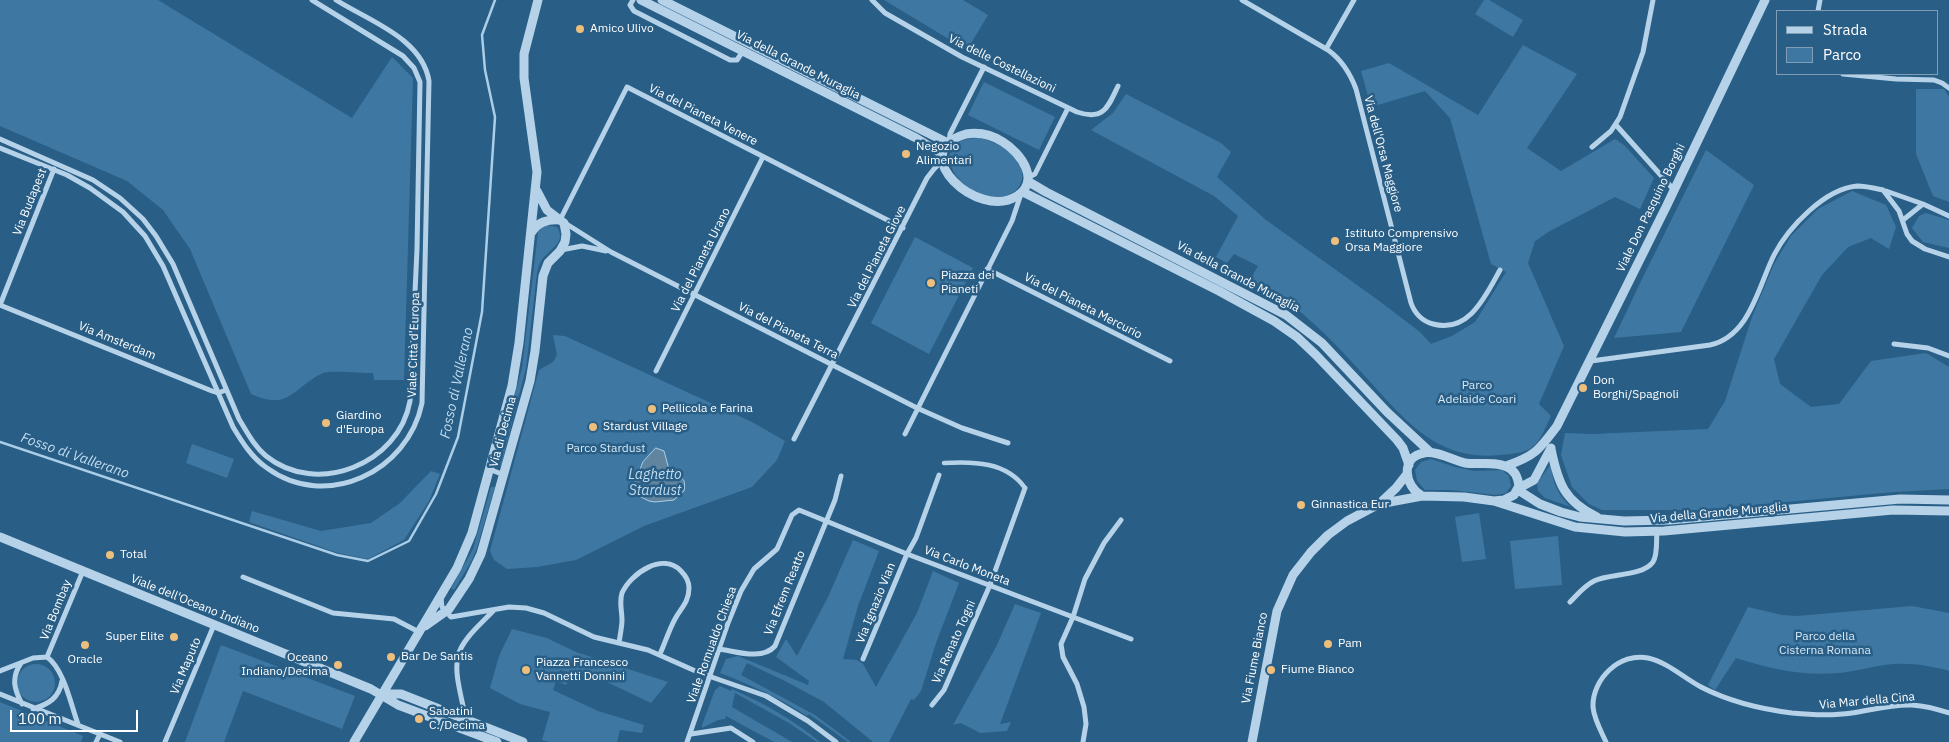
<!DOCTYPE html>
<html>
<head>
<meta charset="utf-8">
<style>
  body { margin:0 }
  #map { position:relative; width:1949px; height:742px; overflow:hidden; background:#295e86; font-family:"IBM Plex Sans",sans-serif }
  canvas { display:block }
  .legend { position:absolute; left:1776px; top:10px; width:162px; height:65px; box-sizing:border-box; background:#295e86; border:1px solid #7f9eb6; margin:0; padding:6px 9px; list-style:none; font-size:15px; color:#fff }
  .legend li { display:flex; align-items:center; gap:10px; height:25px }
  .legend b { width:25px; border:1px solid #7f9eb6 }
  .scale { position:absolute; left:10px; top:710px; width:128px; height:22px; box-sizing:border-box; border:2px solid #fff; border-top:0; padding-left:6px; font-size:15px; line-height:18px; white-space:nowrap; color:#fff; -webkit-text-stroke:4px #295e86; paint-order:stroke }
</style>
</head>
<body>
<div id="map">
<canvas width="1949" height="742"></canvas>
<ul class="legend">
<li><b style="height:6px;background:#b5d2e8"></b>Strada</li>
<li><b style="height:14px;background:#3e78a2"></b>Parco</li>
</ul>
<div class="scale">100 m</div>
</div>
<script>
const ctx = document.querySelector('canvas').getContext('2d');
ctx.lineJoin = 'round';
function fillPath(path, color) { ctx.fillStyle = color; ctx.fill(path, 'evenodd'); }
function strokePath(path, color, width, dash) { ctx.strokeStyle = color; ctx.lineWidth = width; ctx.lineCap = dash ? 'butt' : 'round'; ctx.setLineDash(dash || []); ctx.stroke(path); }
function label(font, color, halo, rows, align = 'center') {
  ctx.font = font + ' "IBM Plex Sans",sans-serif'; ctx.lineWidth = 5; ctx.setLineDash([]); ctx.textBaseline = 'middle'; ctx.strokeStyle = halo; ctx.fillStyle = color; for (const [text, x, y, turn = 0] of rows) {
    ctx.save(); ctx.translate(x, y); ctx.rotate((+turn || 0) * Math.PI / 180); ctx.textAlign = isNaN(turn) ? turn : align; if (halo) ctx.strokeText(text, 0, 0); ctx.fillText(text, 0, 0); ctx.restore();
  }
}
fillPath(new Path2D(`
  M0 0H158L352 118 392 57 413 78 404 380H374L373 373C363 373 331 370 323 373 294 386 290 412 251 394L190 249 163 210 127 181 0 126Z
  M884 0H963L988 15 967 50Z
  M1484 0H1489L1523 20 1513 37 1475 14Z
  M1523 45 1577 74 1527 148 1561 171 1615 139 1624 145 1654 178 1640 209 1615 197 1550 231 1535 241 1528 263 1564 346 1539 404 1551 416C1536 448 1536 452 1500 455 1435 462 1403 417 1363 374 1345 354 1325 333 1304 315 1289 301 1268 291 1250 280L1258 266 1234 254 1227 263 1216 257 1238 216 1214 196 1091 130 1113 113 1126 94 1221 143 1231 152 1217 177 1266 220 1378 300 1420 332 1431 344 1452 336 1475 322 1506 272 1491 264 1450 118 1425 91 1371 107 1361 71 1389 63 1478 115Z
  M984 82 1055 117 1039 150 968 115Z
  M1916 89H1944L1949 97V202L1933 196 1916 154Z
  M980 138C999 142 1032 161 1020 185 1016 191 1012 194 1005 196 961 206 919 137 980 138Z
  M1706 150 1754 185 1681 332 1614 338 1641 281Z
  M1852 191 1886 205 1896 227 1889 249 1871 238 1848 247 1822 275 1774 359 1780 384 1811 407 1839 404 1871 361 1926 353 1949 367V489L1894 492 1700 510H1602L1589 504 1572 487 1561 455 1565 433 1592 434 1708 429 1725 401 1752 317 1774 264 1791 236 1818 209Z
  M1926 213 1949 220V248L1923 242 1912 228 1919 216Z
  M545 225 557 227C567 243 549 249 541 261 539 264 538 269 537 273L526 368 501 466 497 468 496 464 522 368 538 232Z
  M915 237 973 268 929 354 871 323Z
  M553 335 565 336 752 422 785 441 777 460 752 487 644 526 576 560 537 567 507 569 494 560 490 551 539 370 553 362 557 355Z
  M192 444 234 459 227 478 186 463Z
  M1431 459 1455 467 1475 471 1502 470 1509 476 1511 486 1506 493 1496 495 1451 490H1425L1417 481 1415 470 1421 462Z
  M1551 464C1552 481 1558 496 1571 507L1545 498 1538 491 1537 483Z
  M431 471 440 474 429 501 404 540 368 559 338 553 249 522 252 511 321 531 371 523 400 503Z
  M491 487H495L476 551 471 562 454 590 451 588 473 549Z
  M1479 513 1486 559 1462 562 1455 517Z
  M1558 536 1562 585 1515 589 1510 541Z
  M853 540 879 551 858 606 843 659 857 660 863 664 876 687 917 613 933 571 959 583 936 643 921 691 914 700 911 699 889 742H873L824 702 785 681 747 663 741 675 815 715 851 742H848L809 714 807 716C780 698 751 685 720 673L726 659 738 656 808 685 809 681 776 657 786 639 797 656 828 597Z
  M1015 604 1041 613 1000 724 1011 722 1007 731 980 733 961 723 953 725 997 645Z
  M1912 606 1949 613V671C1928 665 1906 662 1884 665 1869 667 1854 672 1838 673 1802 676 1770 669 1736 658L1715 690 1708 685 1748 607 1782 615 1797 616Z
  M512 629 547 638 576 652 668 682 651 703 609 683 560 670 558 678 568 681 566 685 556 681 553 690 598 711 644 725 642 733 620 730 617 742H549L542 740 550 712 520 704 490 688 499 656Z
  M221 645 355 696 342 729 243 691 224 742H185Z
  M17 683a19 19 0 1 1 38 0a19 19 0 1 1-38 0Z
  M720 686 731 691 732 689C763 703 794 720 820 742H817L789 723 735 693 732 707 792 742H774L726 716 725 719 718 720 702 728V725L715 690Z
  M0 702 83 736 81 742H0Z`), '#3e78a2');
const water = new Path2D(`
  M656 448 664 451 670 473C678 480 687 473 684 491L674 500 655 502 649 501 639 496 636 493 634 484 643 462Z`);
fillPath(water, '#61849f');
strokePath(water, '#aacee8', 1);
strokePath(new Path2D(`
  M0 442 337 555 368 561 409 541 436 494 458 437 482 312 495 117 485 70 482 35 495 0`), '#aacee8', 2.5);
strokePath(new Path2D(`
  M944 463C973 461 1007 462 1025 488`), '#b5d2e8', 4.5);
strokePath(new Path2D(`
  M633 0 630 5 634 11 730 60H737L743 51
  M872 0 885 13 962 57 1077 112C1104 121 1108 107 1118 86
  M1242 0 1328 50C1342 60 1350 73 1356 89L1411 303C1415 314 1422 321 1433 324 1469 334 1486 295 1500 270
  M1818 11 1820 0
  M1326 49 1354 0
  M1843 74 1896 79 1934 80 1942 83 1949 88
  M1616 125 1674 190
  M0 139 93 180 120 198 143 219 156 236 173 264 239 419C247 432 254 446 266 456 317 497 399 464 410 401L417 249 420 82 414 68 403 56 312 0
  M949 142 950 134 984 67
  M1592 147 1611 131 1620 117 1643 52 1653 0
  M0 148 67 175 90 188 123 212 145 236 163 266 233 427C242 442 252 458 267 468 326 511 408 472 422 403L429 81C422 38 369 21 336 0
  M1029 177 1035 174 1068 108
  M1886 191 1923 204
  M560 220 627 87 903 228
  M1903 220 1923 204 1949 216
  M565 223 611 252 917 408 962 428 1008 443
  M561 250 582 246 606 251
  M987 269 1170 361
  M0 305 212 391 218 393 226 390
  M0 305 54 169
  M1894 344 1928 348 1949 356
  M1591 361 1710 345C1750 336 1758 287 1774 255 1788 228 1824 189 1857 186 1866 186 1874 188 1883 190L1899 211 1907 234 1912 241 1925 249 1949 257
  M656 371 763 157
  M905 434 1012 221 1021 194
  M794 439 927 178 934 169 942 161
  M489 469 504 475
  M243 577 333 613 394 619 419 632
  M441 598 442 607 451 617 509 607 526 608 544 613 594 637 648 650 700 673 766 696 808 721 836 742
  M1570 602C1577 595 1584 586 1594 581 1609 573 1642 577 1653 562 1658 554 1656 541 1657 531
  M619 643C620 635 622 627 622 620 622 611 619 602 622 593 631 573 663 552 681 571 686 576 689 581 689 588 689 602 681 608 675 619 669 630 665 643 660 654
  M719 649C735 651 762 661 775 646L835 500 841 476
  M47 657 83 571
  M863 659 907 554 916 538 939 475
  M21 663C11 678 14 689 22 704
  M0 671 33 658 47 657C64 669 71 705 78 724
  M0 694 120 742
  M932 705 944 690 990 585 1025 488
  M33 709C49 704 59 698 62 681
  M464 711C461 694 454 673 458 656 462 639 482 623 494 610
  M691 734 731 728 753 742
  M96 742 100 734
  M165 742 214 625
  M687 742 728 623 741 591 754 569 777 549 792 515 799 510 907 554 1131 639
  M1083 742 1086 724 1084 707 1077 684 1063 657 1061 644 1073 617 1085 579 1104 543 1121 520
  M1606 742C1601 731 1594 719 1593 707 1592 679 1620 652 1648 658 1667 662 1684 678 1701 687 1730 702 1760 709 1792 713 1812 715 1832 716 1852 713 1872 710 1892 704 1912 705 1925 706 1937 709 1949 713`), '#b5d2e8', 5);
strokePath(new Path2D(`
  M641 0 916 138 942 154
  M662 0 948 143
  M966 134C979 132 992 135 1003 142 1021 153 1041 181 1017 196 978 221 904 152 966 134Z
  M1029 182 1046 192 1286 315 1322 343 1387 412 1430 452
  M537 191 547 210 560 220
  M1023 192 1219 291 1274 321 1297 337 1316 355 1397 440 1403 448 1409 465
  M1551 449C1558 483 1564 501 1597 517
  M1506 466C1535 456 1539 450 1557 426L1667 205 1765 0
  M1519 488 1534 480 1551 448
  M1518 490 1540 504 1561 512 1580 517 1624 521 1670 520 1900 499 1949 500
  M1494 501 1575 527 1625 532 1664 531 1893 510 1949 511
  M1379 504 1422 496 1464 497 1494 501 1504 500 1514 495 1519 486C1518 478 1515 470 1507 467 1495 461 1478 465 1465 463 1453 460 1435 450 1424 453 1400 457 1404 486 1422 496
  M0 537 371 689 398 705 497 742
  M425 626 449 609 469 579 481 554 530 381 535 351 543 276 548 263 560 251 565 242 566 234 564 223 560 220C547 219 538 222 531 233
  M381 694H401L523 742
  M354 742 457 568 472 533 512 386 519 343 537 172 524 78V54L538 0
  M1252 742 1277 611 1293 575 1311 552 1328 535 1347 521 1379 504 1396 488 1407 474`), '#b5d2e8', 9);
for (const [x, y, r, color] of [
  [580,29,5,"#eebf7c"],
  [906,154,5,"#eebf7c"],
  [1335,241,5,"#eebf7c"],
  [931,283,5,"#eebf7c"],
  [1583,388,5,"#eebf7c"],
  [652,409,5,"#eebf7c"],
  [326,423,5,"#eebf7c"],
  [593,427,5,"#eebf7c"],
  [1301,505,5,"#eebf7c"],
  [110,555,5,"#eebf7c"],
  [174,637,5,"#eebf7c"],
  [1328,644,5,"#eebf7c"],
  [85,645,5,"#eebf7c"],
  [391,657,5,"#eebf7c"],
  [338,665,5,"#eebf7c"],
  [526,670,5,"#eebf7c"],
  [1271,670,5,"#eebf7c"],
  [419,719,5,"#eebf7c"]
]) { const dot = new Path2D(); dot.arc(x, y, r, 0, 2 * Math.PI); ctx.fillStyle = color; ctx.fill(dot); strokePath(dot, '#295e86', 2); }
label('12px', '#fff', '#295e86', [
  ["Amico Ulivo",590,29],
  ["Negozio",916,147],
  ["Alimentari",916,161],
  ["Istituto Comprensivo",1345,234],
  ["Orsa Maggiore",1345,248],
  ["Piazza dei",941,276],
  ["Pianeti",941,290],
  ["Don",1593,381],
  ["Borghi/Spagnoli",1593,395],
  ["Pellicola e Farina",662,409],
  ["Giardino",336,416],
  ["d'Europa",336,430],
  ["Stardust Village",603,427],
  ["Ginnastica Eur",1311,505],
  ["Total",120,555],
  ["Super Elite",164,637,"right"],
  ["Pam",1338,644],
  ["Bar De Santis",401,657],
  ["Oceano",328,658,"right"],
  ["Indiano/Decima",328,672,"right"],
  ["Oracle",85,660,"center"],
  ["Piazza Francesco",536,663],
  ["Vannetti Donnini",536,677],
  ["Fiume Bianco",1281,670],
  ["Sabatini",429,712],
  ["C./Decima",429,726]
], 'left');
label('12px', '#fff', '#295e86', [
  ["Via delle Costellazioni",1002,64,26],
  ["Via della Grande Muraglia",798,65,27],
  ["Via del Pianeta Venere",703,115,27],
  ["Via dell'Orsa Maggiore",1383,154,75],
  ["Via Budapest",30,202,-68],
  ["Viale Don Pasquino Borghi",1651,208,-64],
  ["Via del Pianeta Giove",877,257,-63],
  ["Via del Pianeta Urano",701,260,-63],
  ["Via della Grande Muraglia",1238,277,28],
  ["Via del Pianeta Mercurio",1083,306,27],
  ["Via del Pianeta Terra",788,331,27],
  ["Via Amsterdam",117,341,22],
  ["Viale Città d'Europa",414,345,-88],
  ["Via di Decima",503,432,-75],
  ["Via della Grande Muraglia",1719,513,-5],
  ["Via Carlo Moneta",967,566,21],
  ["Via Efrem Reatto",785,593,-68],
  ["Via Ignazio Vian",876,603,-68],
  ["Viale dell'Oceano Indiano",195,604,22],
  ["Via Bombay",56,610,-68],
  ["Via Renato Togni",954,642,-66],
  ["Viale Romualdo Chiesa",712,645,-70],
  ["Via Fiume Bianco",1255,658,-79],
  ["Via Maputo",186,666,-67],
  ["Via Mar della Cina",1867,701,-5]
]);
label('12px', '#d8eaf6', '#295e86', [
  ["Parco",1477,386],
  ["Adelaide Coari",1477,400],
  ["Parco Stardust",606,449],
  ["Parco della",1825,637],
  ["Cisterna Romana",1825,651]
]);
label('italic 14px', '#c1dcef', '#295e86', [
  ["Fosso di Vallerano",457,383,-78],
  ["Fosso di Vallerano",75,456,19],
  ["Laghetto",655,475],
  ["Stardust",655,491]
]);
</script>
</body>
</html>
